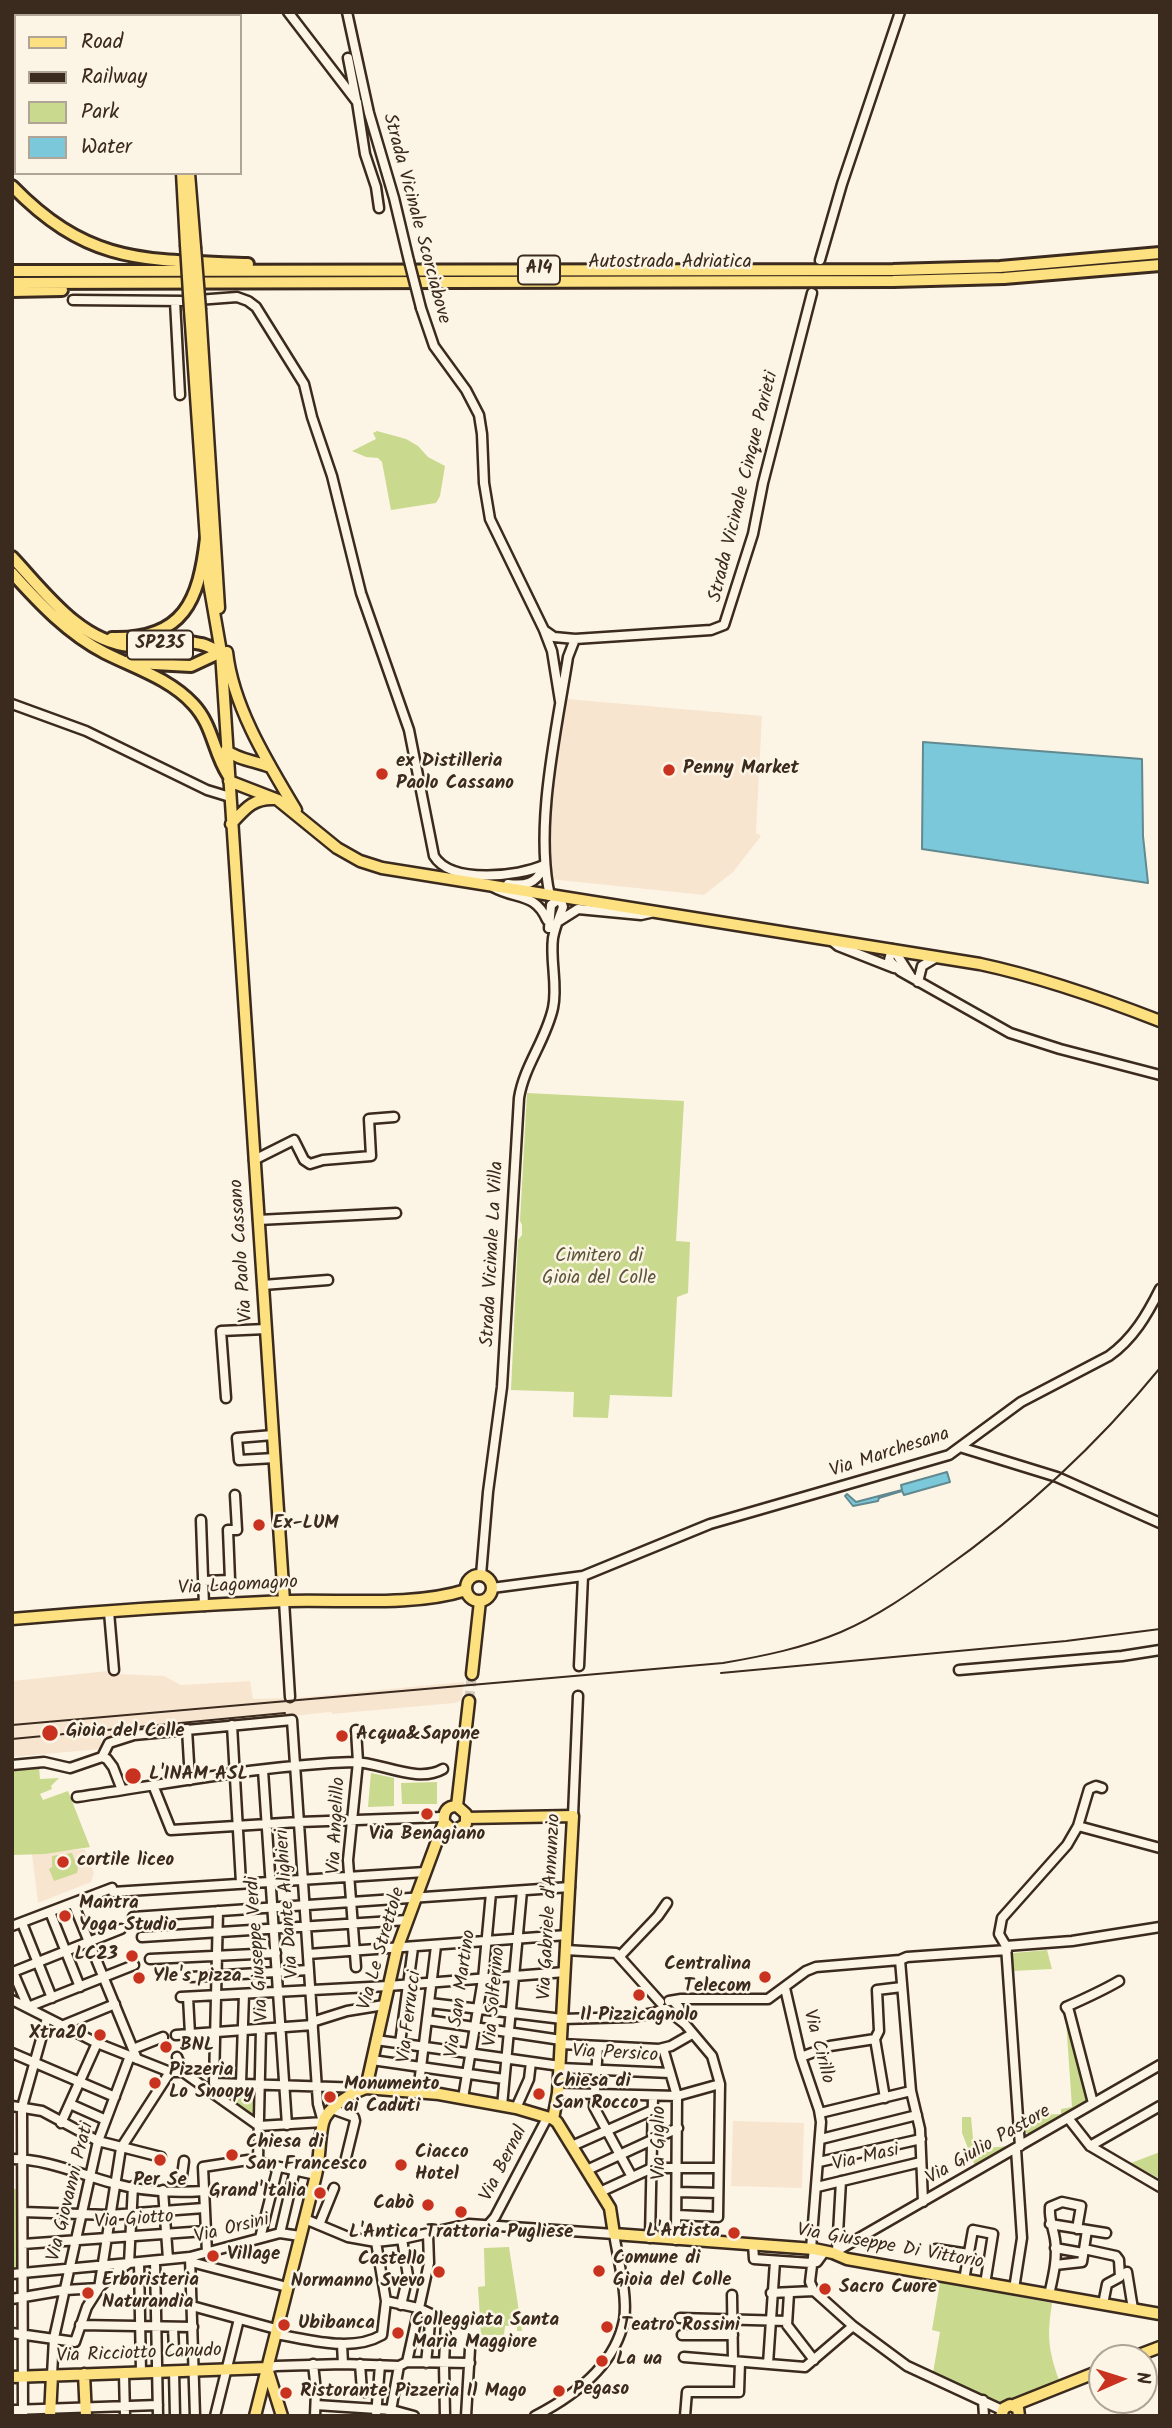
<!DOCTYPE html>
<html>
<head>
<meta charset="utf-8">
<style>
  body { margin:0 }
  #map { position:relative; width:1172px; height:2428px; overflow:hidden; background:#fcf5e5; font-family:Kalam,sans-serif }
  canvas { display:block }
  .frame { position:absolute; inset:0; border:14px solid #3b2a1e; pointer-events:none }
  .legend { position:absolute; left:14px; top:14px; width:228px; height:161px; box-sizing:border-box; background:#fcf5e5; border:2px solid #afa495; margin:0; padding:9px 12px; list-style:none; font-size:21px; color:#3b2a1e }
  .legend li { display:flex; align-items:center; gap:14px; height:35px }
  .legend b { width:35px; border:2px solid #afa495 }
  .north { position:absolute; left:1088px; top:2344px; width:70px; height:70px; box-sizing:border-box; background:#fcf5e5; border:2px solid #afa495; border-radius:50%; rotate:87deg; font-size:19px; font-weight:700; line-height:28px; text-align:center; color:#3b2a1e }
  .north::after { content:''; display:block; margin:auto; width:24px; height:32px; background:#c8321e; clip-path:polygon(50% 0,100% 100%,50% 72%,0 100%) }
</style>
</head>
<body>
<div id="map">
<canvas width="1172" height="2428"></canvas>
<div class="frame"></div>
<ul class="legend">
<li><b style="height:9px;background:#fde080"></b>Road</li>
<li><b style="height:9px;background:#3b2a1e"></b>Railway</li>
<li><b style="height:19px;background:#c9d98e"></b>Park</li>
<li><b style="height:19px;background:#7bc8da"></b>Water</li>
</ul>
<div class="north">N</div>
</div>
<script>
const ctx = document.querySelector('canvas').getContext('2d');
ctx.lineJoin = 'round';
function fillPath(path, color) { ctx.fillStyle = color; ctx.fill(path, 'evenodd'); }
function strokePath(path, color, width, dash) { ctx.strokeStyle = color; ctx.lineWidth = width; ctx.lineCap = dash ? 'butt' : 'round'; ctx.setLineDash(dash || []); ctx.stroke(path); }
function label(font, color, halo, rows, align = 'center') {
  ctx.font = font + ' Kalam,sans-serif'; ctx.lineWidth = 5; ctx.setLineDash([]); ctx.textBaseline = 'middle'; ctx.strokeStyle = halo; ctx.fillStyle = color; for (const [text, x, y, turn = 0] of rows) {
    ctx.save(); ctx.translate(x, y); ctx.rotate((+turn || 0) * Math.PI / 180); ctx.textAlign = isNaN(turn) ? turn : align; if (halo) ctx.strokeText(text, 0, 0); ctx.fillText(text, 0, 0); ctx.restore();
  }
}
fillPath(new Path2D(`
  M567 699 762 716 756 833 761 836 733 872 704 895 549 879 553 785Z
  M118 1670 120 1674 164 1676 181 1685 250 1681 253 1699 296 1698 464 1682 462 1700 455 1703 332 1714 331 1712 124 1733 101 1738V1749L12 1757V1681Z
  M85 1849 94 1873 91 1882 38 1903 32 1854Z
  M733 2121 804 2123 802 2188 731 2186Z`), '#f8e5d0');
fillPath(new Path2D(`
  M377 431 406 439 418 446 428 457 445 466 440 496 436 503 391 510 382 462 378 458 366 457 352 451 376 439 373 433Z
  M527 1093 684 1101 676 1241 690 1242 688 1293 677 1297 672 1397 610 1395 608 1418 573 1417 574 1392 511 1390 518 1240 522 1235V1225L520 1221Z
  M39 1767 40 1779 59 1778 51 1786 52 1789 40 1794 43 1800 68 1791 90 1847 45 1854 12 1855V1769Z
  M371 1773 394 1778V1806L368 1807Z
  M437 1782V1804H402L401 1783Z
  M72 1853 78 1868 77 1873 54 1881 49 1869 52 1867V1856Z
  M1047 1950 1052 1969 1012 1971 1013 1953Z
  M1066 2020 1090 2099 1033 2133H1026L1022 2116 1061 2114V2109L1072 2107Z
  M258 2086 257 2118 231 2098 234 2087Z
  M962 2117H971L974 2149 1009 2146 975 2166 962 2133Z
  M1160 2152V2179L1131 2163Z
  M12 2189H21V2269L12 2271Z
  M509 2247 522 2331H517V2325L505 2326 504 2335H481L478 2287 485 2286 484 2248Z
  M940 2282 1052 2303C1047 2336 1048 2349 1059 2380L1002 2405 933 2373 940 2332 932 2330Z`), '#c9d98e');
const water = new Path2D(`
  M923 742 1142 759 1143 836 1148 883 922 849Z
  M947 1472 950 1482 904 1495 902 1491 879 1498 878 1501 853 1506 845 1496 847 1494 856 1502 902 1490 901 1485Z`);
fillPath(water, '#7bc8da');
strokePath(water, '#61898f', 2);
strokePath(new Path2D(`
  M469 1701 472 1674`), '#d5ccbd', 10, [10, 5]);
const minor = new Path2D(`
  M156 12V16
  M288 12 357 102 365 154 376 187 379 208
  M347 12 369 113 394 198 409 261
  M348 58 356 99
  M12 60 16 62
  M820 260 842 184 900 12
  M73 300 184 301 237 297 248 301 256 307 304 384 312 417 332 476 361 593 409 730 434 856C451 884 518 877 544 865
  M175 301 180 395
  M421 308 434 346 466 390 479 415 482 434 484 483 490 519 544 630 552 651 560 701
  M544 630 554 637 575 639 711 630 724 625 753 534 763 483 812 293
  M12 704 86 731 207 790 230 797
  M508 884C525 886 536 884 543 868
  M493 887C516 900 535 892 547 920
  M550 896C534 826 557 728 568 657L575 639
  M559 921 578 909 641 915 650 913
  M832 941 838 946 894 968
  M892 949 889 960 900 971 1010 1033 1060 1049 1160 1075
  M894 950 910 975
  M918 982 922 966 937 957
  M254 1160 294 1140 304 1160 310 1164 323 1160 371 1156 369 1119 394 1117
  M258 1220 396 1213
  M263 1285 328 1280
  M226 1398 221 1331 266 1329
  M273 1435 237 1438 239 1460 275 1458
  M963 1448 1057 1477 1160 1523
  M201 1520 204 1606
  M481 1575 488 1492 502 1387 519 1098C524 1066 546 1040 553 1008 558 985 550 961 553 938 555 927 559 918 563 907L560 898 551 905 549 928
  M203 1581 230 1580 228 1530H237L235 1495
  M492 1588 583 1576 710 1524 949 1455 1021 1402 1109 1356C1133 1339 1147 1315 1160 1289
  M284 1601 290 1697
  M109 1612 114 1670
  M579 1666 583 1576
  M959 1670 1122 1656 1160 1650
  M232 1725 241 1883
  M187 1729 190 1780
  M102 1757 109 1743 134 1735 292 1720 318 2104 323 2122 259 2126
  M12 1765 44 1762 70 1768 102 1757 107 1759 113 1767 122 1790
  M263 1770 287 2125
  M153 1785 171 1830 299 1822 443 1817
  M77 1797C168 1784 261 1765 354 1762 381 1762 417 1784 443 1769
  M573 1816 578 1696
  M1078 1826 1160 1848
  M73 1903 137 2059
  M50 1912 80 1987
  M133 1917 570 1887
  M22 1923 52 1998
  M12 1926 112 1888 113 1892 425 1872
  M121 1929 13 1972 28 2007 134 1965
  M142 1937 408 1920
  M1006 1946 1072 1941 1160 1927
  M566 1950 616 1953 660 2002
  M308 1954 567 1935
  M620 1956 658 1916 667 1903
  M150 1959 276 1953
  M900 1960 911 2091 920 2129 923 2202
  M356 1967 348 1860 358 1762 356 1730
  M191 1977 309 1970
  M785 1988 801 2057 819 2110 821 2122 811 2249
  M181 1997 388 1986 565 1972
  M188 1997 190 2034
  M12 2000 97 2043 170 2072H183
  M669 2001 681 1999H768L806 1971 816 1967 900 1960 907 1957 1007 1950
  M430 2003 562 2019 632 2017 654 2013 662 2009
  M666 2009 685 2024 679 2007 673 2001
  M427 2020 561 2040
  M312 2022 347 2011 384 2005
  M64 2025 115 2004
  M176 2035 313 2025
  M376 2040 560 2066
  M400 2043 413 1948
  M561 2044 659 2049 671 2046 692 2034
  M598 2046 594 2107 632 2177
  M663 2048 677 2096 676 2240
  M133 2049 163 2037
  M12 2053 115 2097
  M177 2057 183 2072 259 2126
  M801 2057 830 2046 875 2039
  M372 2060 504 2079
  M560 2068 670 2073
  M214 2083 218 1911
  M214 2083 363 2088
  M241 2083 244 1994
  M418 2092 436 1946
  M558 2093 677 2096 720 2084
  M463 2098 483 1979 491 1893
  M885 2098 875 2039 879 2031 877 1990 902 1987
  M1093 2103 1069 2011 1066 2007C1084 1999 1102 1991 1119 1981
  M70 2104 106 2120
  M12 2106 42 2111 98 2141 161 2157
  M502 2106 522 1891
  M516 2108 529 2079 531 2062
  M332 2109 354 2117 355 2121 345 2162
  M820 2113 911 2091
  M1068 2118 1090 2146 1160 2187
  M61 2123 97 2043
  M821 2139 917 2115
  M572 2146 653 2110
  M1020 2146 1006 1946 999 1934 1002 1918 1067 1845 1078 1826 1089 1789 1096 1786 1102 1788
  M1090 2146 1160 2106
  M12 2159C47 2159 79 2174 112 2183 140 2191 175 2193 204 2191
  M258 2161 261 2029
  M819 2162 921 2139
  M587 2170 678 2128
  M181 2183 184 2161
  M817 2187 921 2162
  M163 2190 168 2259
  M600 2192 652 2168H718
  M677 2192 718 2193
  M23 2212 109 2215 204 2208
  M677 2215 718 2217 720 2084 712 2056 685 2024
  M305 2219 348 2237 376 2242 402 2239 469 2224 614 2234C618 2259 628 2296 624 2320 615 2366 574 2396 535 2416
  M489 2224 495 2217 547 2118
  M1050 2224 1106 2233
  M319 2225 334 2188
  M280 2233 295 2170
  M260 2238 278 2167
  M650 2238 653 2096
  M23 2244 205 2231
  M753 2244 754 2259 811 2263 817 2262 825 2251
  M1055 2248 1083 2253
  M814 2249 810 2282 814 2291 853 2326 907 2366 1002 2410
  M936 2249 969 2254
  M1084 2249 1116 2256 1119 2260 1120 2277 1107 2284 1103 2304
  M837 2251 841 2181
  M207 2253 203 2167 248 2160 316 2175
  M833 2253 1160 2065
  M190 2257 195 2416
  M155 2261 158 2416
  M139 2262 141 2372
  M191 2262 287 2287
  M1055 2265 1082 2262 1087 2230
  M1127 2272 1133 2309
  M12 2274 129 2263 133 2186
  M964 2280 973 2230 993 2234 985 2284
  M1014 2289 1022 2238 1016 2149
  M771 2293 814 2291
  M789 2293 787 2325 814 2360
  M732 2295 733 2361
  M1049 2295C1053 2277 1058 2258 1055 2239 1053 2227 1049 2220 1050 2207L1062 2202 1081 2206 1077 2229
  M12 2299 65 2290 99 2288 121 2148 170 2072
  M386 2301 418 2308 446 2321 444 2363 445 2416
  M401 2305 408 2276 402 2239
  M192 2306 276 2329
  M680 2318 787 2321
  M80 2325 193 2327
  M173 2327 174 2350
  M12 2333 75 2342 87 2307 99 2288 112 2275 129 2263 190 2257 280 2233 300 2236
  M275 2334C308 2339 351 2353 382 2335L386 2301 376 2242
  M682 2335H733
  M342 2344 343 2364
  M684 2357 805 2367 853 2326
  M407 2362 429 2263 428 2234
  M426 2363 431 2314
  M313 2364 316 2391 315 2416
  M360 2364 362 2391 365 2392
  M768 2364 775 2261
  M267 2368 276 2366 343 2364 399 2366 407 2362 470 2363
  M174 2371 175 2416
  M124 2373 125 2416
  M52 2375 54 2338 98 2141 130 2056
  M983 2400 984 2416
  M316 2405 392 2410 414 2416
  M12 2410 158 2405
  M23 2416 22 2107 47 2018
  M215 2416 239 2319
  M376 2416 380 2365
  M390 2416 399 2366
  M466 2416 470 2349
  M685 2416 687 2392H739L740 2362`);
const major = new Path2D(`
  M175 12V16
  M182 173 186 245
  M189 173 195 247
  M190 310 209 583 221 652 284 1601
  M200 310 219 608
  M227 652C233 707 268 763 296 810
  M226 750C238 760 256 761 270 767
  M229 781 278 800 337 848 360 861 382 868 980 964C1041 977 1101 998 1160 1021
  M231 824C245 809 253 798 274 799
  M466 1588a13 13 0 1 1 26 0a13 13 0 1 1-26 0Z
  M12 1619C103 1611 194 1605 285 1601 341 1599 413 1607 466 1590
  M472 1674 480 1601
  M457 1806 469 1701
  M467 1818 573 1816 558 2093 553 2119
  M444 1822 450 1828 456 1830 466 1824V1814L457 1806
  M366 2088 397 1949 444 1822C443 1812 447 1806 457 1806
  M1131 2358 1160 2347
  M267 2368 282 2416
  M84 2374 86 2416
  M12 2377 267 2368
  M1014 2405 1102 2370
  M50 2416 52 2375
  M255 2416 316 2175C320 2158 319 2140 323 2123 327 2107 352 2093 366 2088L439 2094 516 2108 553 2119 557 2122 610 2208 614 2234 814 2249 833 2253 847 2259 1160 2314
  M1001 2416 1004 2408 1010 2405 1018 2408 1019 2416`);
const highway = new Path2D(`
  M12 186C89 265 145 260 248 264
  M12 271 893 270 1000 267 1160 253
  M12 283 893 281 1004 278 1160 265
  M12 291 62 290
  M12 557C44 591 80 642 131 646 155 648 177 638 201 644 208 645 214 650 221 652
  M12 573C39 603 68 634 105 653 135 668 170 679 193 704 213 725 213 752 228 775
  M112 638C184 640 199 600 206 538
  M130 660 154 664 191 666 221 652`);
strokePath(minor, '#3b2a1e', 13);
strokePath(major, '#3b2a1e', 15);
strokePath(highway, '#3b2a1e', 16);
strokePath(minor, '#fcf5e5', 8);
strokePath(major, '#fde080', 10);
strokePath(highway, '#fde080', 10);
strokePath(new Path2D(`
  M721 1673 1066 1641 1160 1629
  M12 1725 723 1663C764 1656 803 1648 841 1632 878 1616 909 1594 941 1571 1022 1514 1097 1445 1160 1368
  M12 1739 285 1713`), '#3b2a1e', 2);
const minorBridge = new Path2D(`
  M409 261 421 308`);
const majorBridge = new Path2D(`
  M186 245 190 310
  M195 247 200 310`);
strokePath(minorBridge, '#3b2a1e', 13, []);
strokePath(majorBridge, '#3b2a1e', 15, []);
strokePath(minorBridge, '#fcf5e5', 8);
strokePath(majorBridge, '#fde080', 10);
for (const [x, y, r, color] of [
  [669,770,7,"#c8321e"],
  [382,774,7,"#c8321e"],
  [259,1525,7,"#c8321e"],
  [50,1733,9,"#c8321e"],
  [342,1736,7,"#c8321e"],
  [133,1776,9,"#c8321e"],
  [427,1814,7,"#c8321e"],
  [63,1862,7,"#c8321e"],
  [65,1916,7,"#c8321e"],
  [132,1956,7,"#c8321e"],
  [765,1977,7,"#c8321e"],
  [139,1978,7,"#c8321e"],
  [639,1995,7,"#c8321e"],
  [100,2035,7,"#c8321e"],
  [166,2047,7,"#c8321e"],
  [155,2083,7,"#c8321e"],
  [539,2094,7,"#c8321e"],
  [330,2097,7,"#c8321e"],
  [232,2155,7,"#c8321e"],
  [160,2160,7,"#c8321e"],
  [401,2165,7,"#c8321e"],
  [320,2193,7,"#c8321e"],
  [428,2205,7,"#c8321e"],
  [461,2212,7,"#c8321e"],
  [734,2233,7,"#c8321e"],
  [213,2256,7,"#c8321e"],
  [599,2271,7,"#c8321e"],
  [439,2272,7,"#c8321e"],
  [825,2289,7,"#c8321e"],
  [88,2293,7,"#c8321e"],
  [284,2325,7,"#c8321e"],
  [607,2327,7,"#c8321e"],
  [398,2333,7,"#c8321e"],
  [602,2361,7,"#c8321e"],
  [559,2391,7,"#c8321e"],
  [286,2393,7,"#c8321e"]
]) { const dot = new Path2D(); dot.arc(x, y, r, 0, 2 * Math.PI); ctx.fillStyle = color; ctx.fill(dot); strokePath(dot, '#fcf5e5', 2.5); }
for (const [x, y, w] of [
  [539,270,42],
  [160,645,66]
]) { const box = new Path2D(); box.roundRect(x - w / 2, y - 14.5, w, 29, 5); ctx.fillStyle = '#fcf5e5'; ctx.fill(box); strokePath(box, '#3b2a1e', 2); }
label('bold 18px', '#3b2a1e', null, [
  ["A14",539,270],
  ["SP235",160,645]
]);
label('19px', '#3b2a1e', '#fcf5e5', [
  ["Strada Vicinale Scorciabove",415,219,75],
  ["Autostrada Adriatica",670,264],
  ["Strada Vicinale Cinque Parieti",745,487,-76],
  ["Via Paolo Cassano",243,1251,-94],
  ["Strada Vicinale La Villa",494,1254,-87],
  ["Via Marchesana",890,1454,-18],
  ["Via Lagomagno",238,1587,-3],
  ["Via Angelillo",338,1826,-87],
  ["Via Dante Alighieri",289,1904,-94],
  ["Via Gabriele d'Annunzio",551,1907,-87],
  ["Via Giuseppe Verdi",259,1949,-94],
  ["Via Le Strettole",383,1949,-74],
  ["Via San Martino",462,1994,-82],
  ["Via Solferino",496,1997,-85],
  ["Via Ferrucci",411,2017,-83],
  ["Via Cirillo",817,2047,75],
  ["Via Persico",615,2055,3],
  ["Via Giglio",661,2143,-90],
  ["Via Giulio Pastore",989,2146,-30],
  ["Via Masi",866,2159,-13],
  ["Via Bernal",505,2164,-63],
  ["Via Giovanni Prati",72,2192,-76],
  ["Via Giotto",134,2221,-4],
  ["Via Orsini",232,2230,-14],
  ["Via Giuseppe Di Vittorio",890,2248,10],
  ["Via Ricciotto Canudo",139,2355,-2]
]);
label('bold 19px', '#3b2a1e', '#fcf5e5', [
  ["ex Distilleria",396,763],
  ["Paolo Cassano",396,785],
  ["Penny Market",683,770],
  ["Ex-LUM",273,1525],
  ["Gioia del Colle",66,1733],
  ["Acqua&Sapone",356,1736],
  ["L'INAM ASL",149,1776],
  ["Via Benagiano",427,1836,"center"],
  ["cortile liceo",77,1862],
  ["Mantra",79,1905],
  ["Yoga Studio",79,1927],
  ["LC23",118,1956,"right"],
  ["Centralina",751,1966,"right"],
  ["Telecom",751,1988,"right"],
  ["Yle's pizza",153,1978],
  ["Il Pizzicagnolo",639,2017,"center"],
  ["Xtra20",86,2035,"right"],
  ["BNL",180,2047],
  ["Pizzeria",169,2072],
  ["Lo Snoopy",169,2094],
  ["Chiesa di",553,2083],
  ["San Rocco",553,2105],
  ["Monumento",344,2086],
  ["ai Caduti",344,2108],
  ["Chiesa di",246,2144],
  ["San Francesco",246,2166],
  ["Ciacco",415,2154],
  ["Hotel",415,2176],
  ["Per Se",160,2182,"center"],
  ["Grand'Italia",306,2193,"right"],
  ["Cabò",414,2205,"right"],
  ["L'Artista",720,2233,"right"],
  ["L'Antica Trattoria Pugliese",461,2234,"center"],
  ["Village",227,2256],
  ["Comune di",613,2260],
  ["Gioia del Colle",613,2282],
  ["Castello",425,2261,"right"],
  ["Normanno Svevo",425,2283,"right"],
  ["Erboristeria",102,2282],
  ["Naturandia",102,2304],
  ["Sacro Cuore",839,2289],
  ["Colleggiata Santa",412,2322],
  ["Maria Maggiore",412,2344],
  ["Ubibanca",298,2325],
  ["Teatro Rossini",621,2327],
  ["La ua",616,2361],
  ["Pegaso",573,2391],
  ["Ristorante Pizzeria Il Mago",300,2393]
], 'left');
label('19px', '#5e563a', '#fcf5e5', [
  ["Cimitero di",599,1258],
  ["Gioia del Colle",599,1280]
]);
</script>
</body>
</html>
